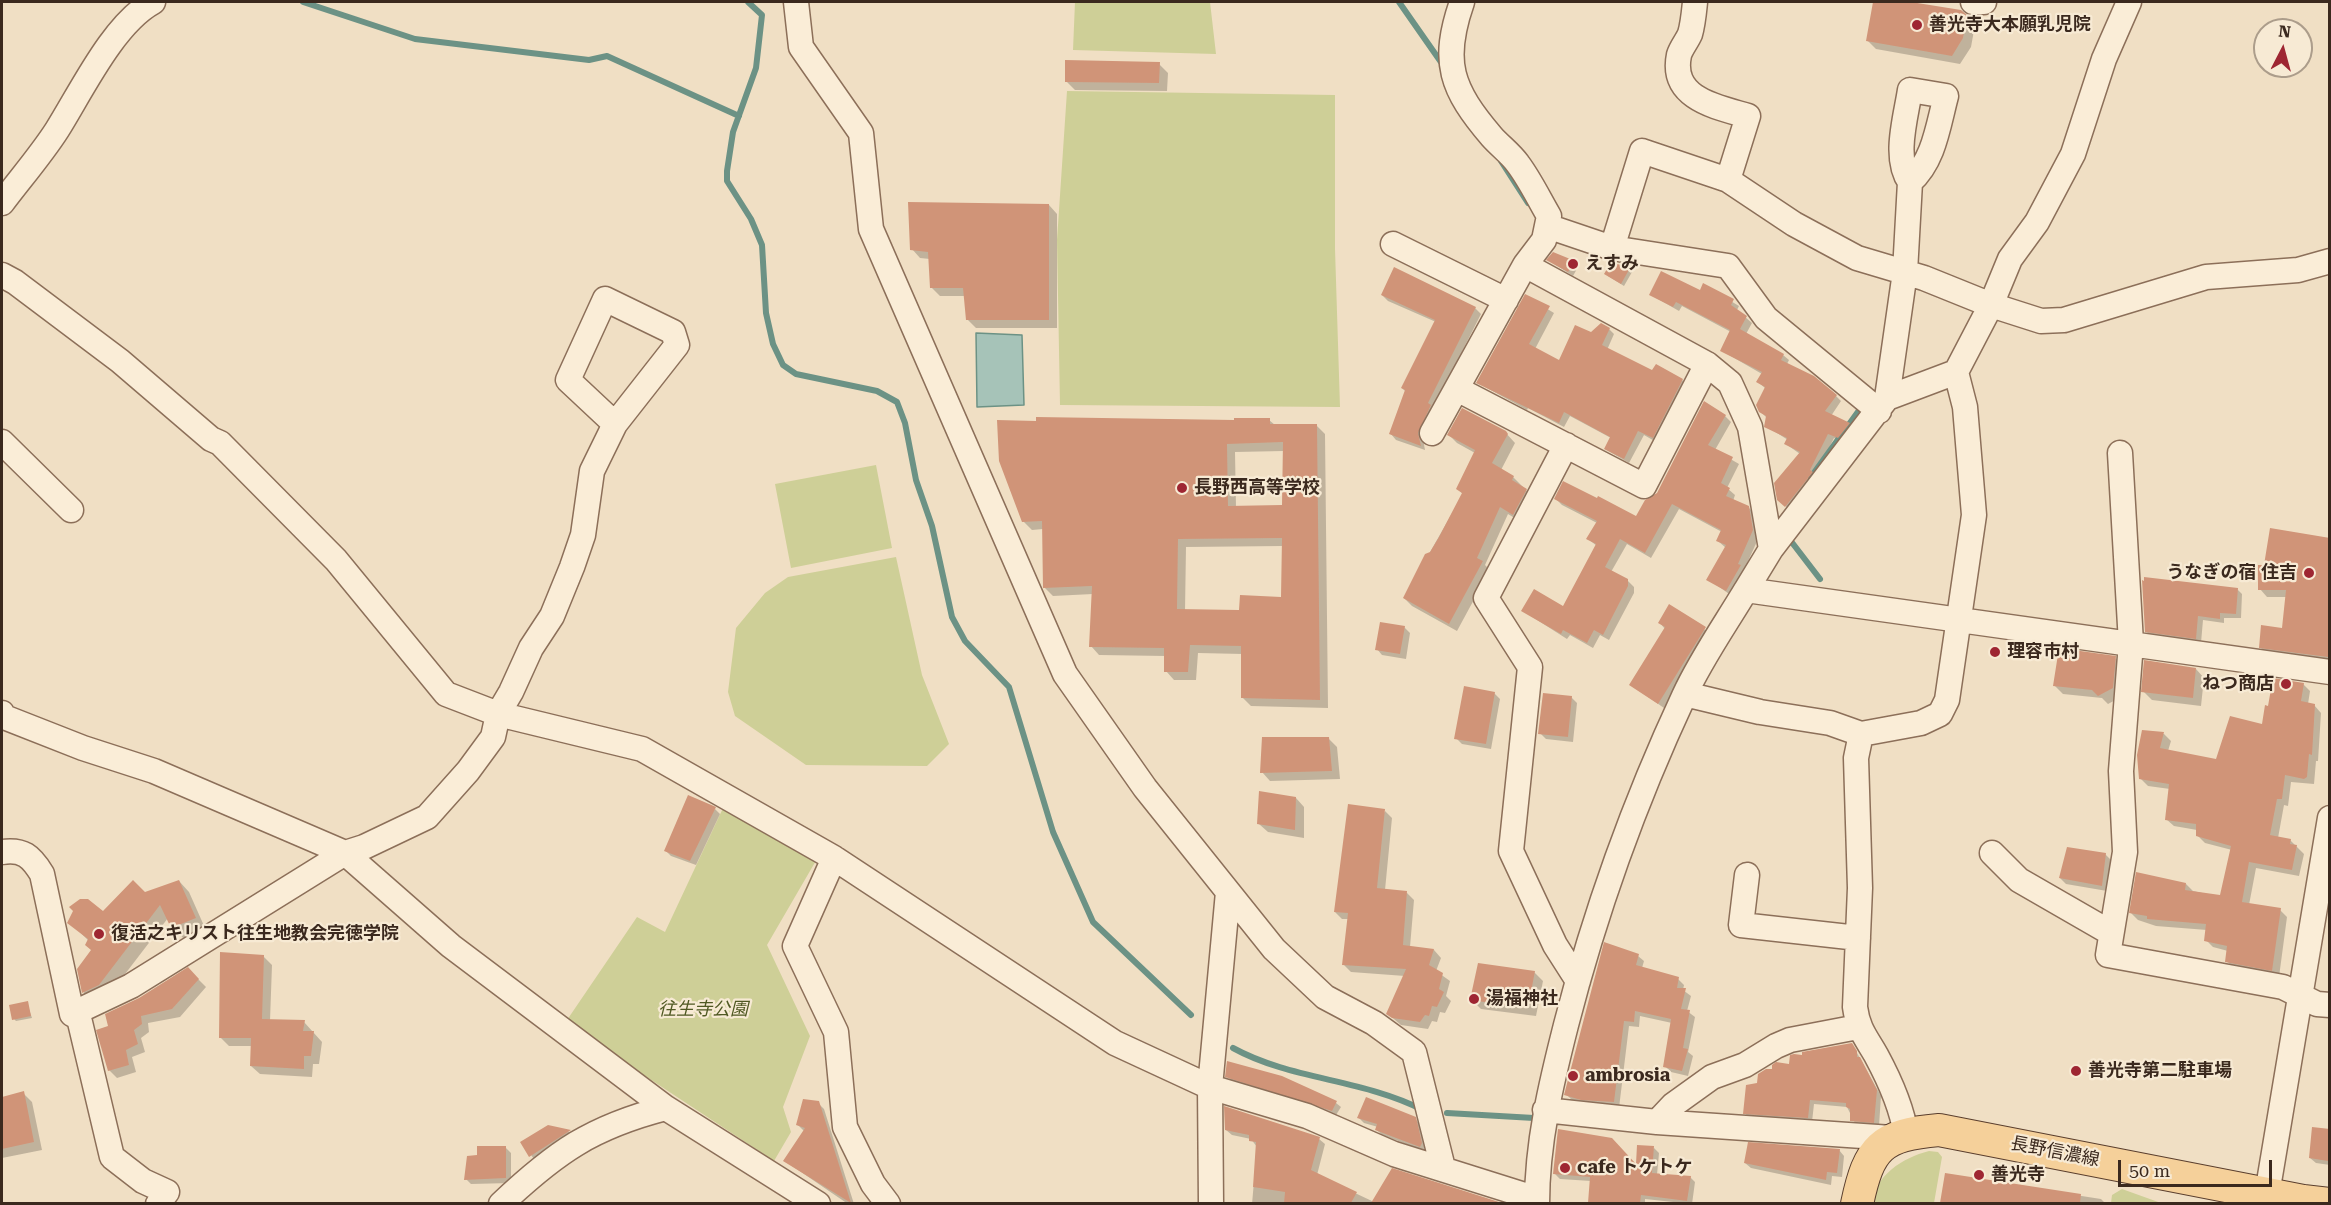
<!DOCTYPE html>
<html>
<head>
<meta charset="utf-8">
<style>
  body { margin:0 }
  #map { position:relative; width:2331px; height:1205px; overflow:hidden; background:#f0dfc4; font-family:"Roboto Serif",serif }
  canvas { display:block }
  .frame { position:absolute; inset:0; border:3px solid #3b291e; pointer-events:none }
  .north { position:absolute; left:2253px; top:18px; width:60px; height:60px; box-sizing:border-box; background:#f7ead4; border:2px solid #ac9d8b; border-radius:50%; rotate:6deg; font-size:16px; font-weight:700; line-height:24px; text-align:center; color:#3b291e }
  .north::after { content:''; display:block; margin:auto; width:21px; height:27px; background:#9e2632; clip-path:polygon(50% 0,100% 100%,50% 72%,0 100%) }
  .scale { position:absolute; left:2118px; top:1160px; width:154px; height:27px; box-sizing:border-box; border:3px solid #3b291e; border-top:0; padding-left:8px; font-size:18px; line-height:21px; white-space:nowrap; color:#3b291e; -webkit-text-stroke:4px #f7ead4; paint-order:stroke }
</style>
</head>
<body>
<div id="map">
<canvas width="2331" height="1205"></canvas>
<div class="frame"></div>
<div class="north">N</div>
<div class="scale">50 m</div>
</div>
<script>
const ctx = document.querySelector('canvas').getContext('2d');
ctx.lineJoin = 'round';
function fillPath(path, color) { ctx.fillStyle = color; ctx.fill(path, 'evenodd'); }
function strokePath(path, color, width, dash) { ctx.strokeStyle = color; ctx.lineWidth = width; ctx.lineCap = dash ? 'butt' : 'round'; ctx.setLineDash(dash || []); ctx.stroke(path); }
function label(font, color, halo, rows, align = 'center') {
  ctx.font = font + ' "Roboto Serif","Noto Sans JP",serif'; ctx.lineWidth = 4.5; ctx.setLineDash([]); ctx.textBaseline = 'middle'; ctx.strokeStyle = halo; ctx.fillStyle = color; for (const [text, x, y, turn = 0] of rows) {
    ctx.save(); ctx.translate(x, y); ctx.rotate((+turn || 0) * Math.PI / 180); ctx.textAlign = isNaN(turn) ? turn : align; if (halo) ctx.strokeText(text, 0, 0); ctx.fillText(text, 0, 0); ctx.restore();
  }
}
fillPath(new Path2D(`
  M1075 2H1210L1216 54 1073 50Z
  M1067 91 1335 95V249L1340 407 1060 405 1057 240Z
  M876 465 892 548 791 568 775 484Z
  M896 557 922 675 949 744 927 766 806 765 735 716 728 692 736 628 765 593 788 577Z
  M724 806 821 852 767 945 810 1036 783 1107 791 1132 774 1161 565 1023 637 917 665 932Z
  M1929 1151 1938 1152 1942 1157 1934 1203 1871 1204C1876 1175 1902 1158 1929 1151Z
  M2122 1189 2161 1203H2111L2112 1195Z`), '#cecf97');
const water = new Path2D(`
  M976 333 1022 335 1024 405 977 407Z`);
fillPath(water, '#a6c3b8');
strokePath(water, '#6c9285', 1.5);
fillPath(new Path2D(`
  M1875 2H1902L1961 11 1975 25 1971 47 1960 64 1876 49 1867 40Z
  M1159 64 1168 73 1167 91 1075 90 1066 81Z
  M1049 205 1057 214V328H976L967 319 965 296H940L931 287 930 259 920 258 912 249Z
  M1548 260 1574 262 1578 267 1573 276Z
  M1612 264 1632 272 1624 286 1608 276Z
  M1704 285 1739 306 1737 310 1752 323 1746 334 1783 355 1789 360 1787 364 1836 396 1841 401 1831 416 1854 429 1844 443 1834 438 1815 476 1792 511 1784 505 1800 454 1786 444 1788 440 1766 426V417L1760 411 1765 388 1758 382 1762 374 1722 351 1731 332 1682 306 1679 311 1651 295 1701 292Z
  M1382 295 1475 308 1481 314 1433 409 1423 439 1425 450 1396 440 1391 434 1406 392 1402 388 1436 322 1388 301Z
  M1526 296 1554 313 1535 349 1559 362 1591 334 1609 329 1614 334 1607 350 1653 372 1682 380 1687 385 1658 443 1644 435 1629 463 1605 449 1611 438 1570 416 1564 427 1528 408 1527 410 1478 383Z
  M1725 416 1731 422 1715 450 1739 464 1727 488 1735 495 1733 501 1748 507 1755 514 1759 537 1744 570 1746 572 1732 596 1708 579 1726 548 1718 541 1722 532 1679 509 1651 558 1627 544 1611 572 1627 580 1634 587V593L1609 640 1600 635 1593 648 1570 635 1567 639 1523 611 1564 608 1597 546 1588 539 1597 523 1562 505 1556 499 1636 518Z
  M1269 420 1275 425H1316L1325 434 1328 708 1251 706 1242 697 1243 654 1198 653 1196 680H1174L1166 671V656L1099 655 1091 646 1093 594 1053 596 1044 587 1043 529 1032 530 1023 521 1236 422ZM1284 451 1283 507 1236 508 1235 452ZM1283 546 1282 598 1241 612 1185 611 1186 547Z
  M1505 432 1515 443 1501 470 1513 477 1534 498 1521 522 1508 514 1485 565 1490 570 1457 631 1412 606 1404 598 1463 494 1458 489 1475 453 1457 443 1449 435Z
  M2330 540V663L2268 655 2260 647 2283 630 2287 597H2267L2260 589 2266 567Z
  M2237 589 2242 594 2241 618H2224V623L2203 620 2201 643 2151 636 2146 631Z
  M1670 606 1711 634 1664 708 1631 685 1665 629 1660 623Z
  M1404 627 1410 633 1406 659 1382 655 1377 649Z
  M2115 658 2124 666 2121 697 2108 704 2102 698 2063 694 2054 685Z
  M2196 669 2204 678 2201 706 2152 700 2143 691Z
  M2303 684 2310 691 2308 704 2314 705 2321 713 2318 761H2316L2314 784 2291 782 2288 806 2284 805 2278 838 2290 840 2304 854 2299 876 2256 868 2249 905 2280 910 2287 917 2279 977 2234 969 2227 961 2228 951 2213 947 2206 940 2207 930 2156 926 2138 920 2131 913 2186 884 2193 891 2221 897 2232 850 2205 843 2197 835V830L2174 826 2166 819 2170 789 2148 786 2140 778 2143 731 2164 734 2171 741 2168 751 2217 760 2263 726Z
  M1494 693 1500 699 1491 749 1462 744 1456 738Z
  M1571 697 1577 703 1573 742 1546 739 1540 733Z
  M1328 738 1337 747 1340 779 1270 781 1262 772Z
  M1296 798 1304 807V838L1268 832 1259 824Z
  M715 809 720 814 696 865 671 856 666 851Z
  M1385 811 1392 818 1385 890 1407 893 1414 900 1410 947 1434 950 1441 958 1436 971 1450 981 1446 996 1451 1001 1445 1013 1440 1012 1437 1022 1432 1021 1428 1029 1401 1025 1388 1014 1405 976 1351 972 1344 965 1349 919H1342L1335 912Z
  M2105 854 2111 860 2107 891 2066 884 2060 878Z
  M179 881 189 892 205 928 183 938 168 918 109 995 94 1003 84 993 78 969 92 951 89 941 69 922 103 913Z
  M263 956 272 965 270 1021 304 1022 322 1042 319 1064H313L312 1077 260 1074 251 1066 252 1046H229L220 1037Z
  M1638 956 1644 961 1642 968 1678 979 1684 985 1683 990 1691 996 1687 1011 1695 1017 1688 1052 1693 1056 1688 1076 1671 1072 1665 1066 1672 1023 1640 1016 1639 1027 1629 1026 1619 1108 1572 1100 1566 1094Z
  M188 969 206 987 180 1017 148 1023 149 1032 141 1038 145 1052 132 1057 136 1072 117 1078 109 1070 110 1027 139 999Z
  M1534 972 1543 981 1536 1016 1481 1009 1472 1000Z
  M27 1003 32 1018 16 1021 14 1019Z
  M1852 1044 1881 1096 1879 1126 1856 1125 1847 1107 1814 1104 1812 1122 1749 1118 1745 1113 1758 1085 1790 1066Z
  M1227 1076 1336 1103 1341 1107 1336 1115 1232 1081Z
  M23 1093 32 1102 42 1150 2 1158V1099Z
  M818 1103 824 1109 854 1204H848L785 1161 804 1131 797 1124Z
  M1359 1118 1415 1119 1420 1124 1425 1151 1382 1135 1377 1130 1378 1127 1364 1123Z
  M548 1127 570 1132 575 1136 536 1162 522 1142Z
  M1226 1130 1319 1139 1325 1144 1317 1175 1374 1202 1496 1204H1252L1257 1147 1251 1139 1232 1135Z
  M2330 1130V1165L2316 1163 2310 1158Z
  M505 1147 511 1153V1183L471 1184 466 1179Z
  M1654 1148 1659 1153 1657 1175 1690 1177 1695 1182 1692 1204 1645 1199V1204H1589L1591 1181 1560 1179 1555 1174 1637 1167Z
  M1839 1150 1844 1156 1842 1177 1832 1176 1831 1185 1751 1168 1745 1163Z
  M1946 1175 2101 1199 2106 1204H1942Z
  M1786 1202 1813 1204H1786Z`), '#0003');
strokePath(new Path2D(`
  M303 2 415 39 589 60 607 56 739 116
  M748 2 762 15 756 68 733 132 727 171V181L751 219 762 245 766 313 773 344 783 365 796 374 877 391 897 402 905 423 916 480 932 526 952 617 965 641 1009 687 1053 832 1093 922 1191 1015
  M1399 2 1443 65
  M1501 161 1528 203
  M1811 477 1860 409 1856 405
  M1787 536 1820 579
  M1233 1048C1291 1080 1363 1079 1423 1110
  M1447 1113 1534 1118`), '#6c9285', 6);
fillPath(new Path2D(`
  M1873 2H1911L1961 10 1967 15 1963 38 1952 56 1866 41Z
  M1065 60 1160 62 1159 83 1065 82Z
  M908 202 1049 204V320H966L963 288H930L928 252 910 250Z
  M1553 252 1575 261 1568 272 1546 260Z
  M1611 262 1630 268 1621 284 1604 274Z
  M1394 267 1476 307 1428 403 1431 405 1418 433 1421 446 1389 434 1405 390 1401 388 1435 320 1381 295Z
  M1661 271 1700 290 1703 283 1734 299 1731 305 1747 316 1740 329 1784 354 1781 360 1814 376 1837 395 1825 411 1850 423 1838 438 1828 434 1810 470 1813 472 1785 507 1777 500 1774 483 1800 452 1784 444 1787 438 1764 427 1766 416 1759 412 1756 405 1765 387 1756 382 1762 372 1720 351 1730 330 1676 302 1673 307 1649 295Z
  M1525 294 1550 306 1529 344 1559 360 1575 325 1591 332 1601 323 1610 328 1602 345 1652 370 1656 364 1683 379 1653 438 1638 431 1624 459 1604 449 1610 437 1564 412 1559 423 1476 383Z
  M1704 401 1726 415 1708 445 1733 457 1721 483 1730 488 1726 496 1749 506 1753 530 1738 564 1741 565 1726 591 1706 580 1726 545 1716 541 1721 530 1672 504 1645 553 1620 539 1605 567 1628 579V586L1603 635 1594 630 1587 643 1563 630 1561 634 1521 611 1534 589 1563 606 1596 544 1586 539 1597 521 1554 499 1563 481 1597 498 1598 496 1636 516 1645 500 1657 493Z
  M1462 408 1506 431 1508 434 1492 463 1514 476 1512 480 1527 489 1513 515 1500 507 1477 558 1483 561 1449 624 1403 598 1425 554 1430 552 1439 537 1462 493 1456 489 1475 450 1447 435Z
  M1036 417 1234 420V418H1270V424H1317L1320 700 1241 698V646L1190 645 1188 672H1164V648L1089 647 1092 586 1043 588 1042 521 1022 522 999 461 997 420 1036 421ZM1283 442 1282 505 1228 506 1227 444ZM1282 538 1281 597 1240 595 1239 610 1177 609 1178 539Z
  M2270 528 2330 538 2328 657 2259 648 2261 625 2282 628 2286 590H2258V565H2264Z
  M2144 577 2238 588 2236 614 2220 613V619L2198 616 2196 639 2145 632 2142 580 2144 581Z
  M1669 604 1706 627 1658 704 1629 685 1665 627 1658 623Z
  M1380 622 1405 626 1400 654 1375 650Z
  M2059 648 2116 656 2113 688 2098 696 2092 690 2053 686Z
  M2144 660 2196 668 2193 698 2141 692Z
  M2273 678 2304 683 2301 701 2315 704 2312 755 2309 754 2307 777 2304 779 2285 775 2282 799H2277L2270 835 2291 839 2290 844 2297 845 2292 870 2249 862 2242 902 2281 908 2272 971 2225 962 2227 946 2204 941 2206 924 2147 919V916L2129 913 2136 872 2186 883 2185 890 2220 895 2231 846 2196 836V824L2165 820 2169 784 2139 779 2137 755 2142 730 2164 732 2160 748 2216 759 2230 716 2262 724 2265 705 2268 706Z
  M1464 686 1495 692 1486 744 1454 739Z
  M1543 693 1572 696 1568 737 1538 734Z
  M1262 737H1329L1332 771 1260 773Z
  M1259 791 1296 797 1295 830 1257 824Z
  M688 795 716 807 690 861 664 851Z
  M1348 804 1385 809 1377 888 1407 891 1403 945 1434 949 1429 965 1443 973 1439 989 1444 992 1437 1007 1432 1006 1429 1016 1425 1015 1420 1022 1392 1018 1386 1014 1406 969 1342 965 1348 913 1334 912Z
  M2067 847 2106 853 2102 886 2059 878Z
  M133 880 145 892 179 880 196 918 171 928 160 905 99 985 82 993 77 969 91 950 85 945 88 939 67 923 73 911 69 907 80 899H88L103 911Z
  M1604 942 1639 954 1636 965 1679 977 1677 988H1686L1681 1009 1690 1010 1683 1048 1688 1049 1682 1071 1663 1067 1671 1019 1635 1011 1634 1022 1624 1021 1614 1102 1581 1100 1564 1095Z
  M220 952 264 955 262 1019 305 1020 303 1031H314L311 1056H304V1069L250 1066 251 1038H219Z
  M1478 963 1535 971 1528 1008 1470 1000Z
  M188 967 199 979 172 1009 141 1016 142 1024 134 1030 138 1044 126 1050 129 1065 108 1071 96 1030 108 1026 105 1014 139 998Z
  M28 1001 31 1016 12 1020 9 1005Z
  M1852 1043 1857 1051V1057H1860L1877 1090 1874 1123 1850 1121V1109L1846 1107V1103L1810 1100 1808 1118 1743 1114 1746 1085 1757 1083 1758 1074 1766 1069H1772V1065L1776 1062 1789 1064 1790 1055 1794 1054 1802 1055V1052Z
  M1227 1061 1282 1076 1337 1101 1332 1111 1225 1077Z
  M24 1091 34 1142 2 1149V1097Z
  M1366 1097 1416 1117 1422 1143 1420 1147 1375 1130 1377 1124 1357 1118Z
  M803 1099 819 1101 851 1203 783 1161 805 1128 796 1125Z
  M1224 1106 1320 1137 1311 1170 1357 1192 1351 1203H1284L1285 1192 1253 1187 1256 1142 1249 1141V1135L1225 1130Z
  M548 1125 571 1130 529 1157 520 1142Z
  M2312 1127 2330 1129 2328 1161 2309 1158Z
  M1558 1129 1612 1138 1636 1164 1637 1145 1654 1146 1652 1173 1691 1176 1687 1201 1641 1195 1640 1203H1588L1590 1177 1553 1174Z
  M1748 1142 1840 1149 1837 1173 1827 1172 1826 1180 1744 1163Z
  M477 1146H506V1178L464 1180 467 1156 477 1155Z
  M1392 1168 1499 1202V1203H1371Z
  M1945 1173 2081 1194 2080 1203H1940Z`), '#d09478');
const minor = new Path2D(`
  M796 2 801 47 861 133 871 229 1065 674 1145 788 1274 949 1325 997 1374 1023 1414 1052 1443 1168
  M1462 2C1441 62 1451 89 1492 137 1500 146 1511 154 1518 164 1530 180 1539 199 1549 216L1544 240 1525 265 1707 364 1730 383 1750 427 1771 549
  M1695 2C1694 12 1693 24 1690 34 1687 41 1681 48 1679 55 1670 99 1717 107 1748 116L1728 180
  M1973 2H1984
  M2 203C20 179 41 155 57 130 81 92 113 24 153 2
  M1547 226 1612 248 1728 266 1766 318 1879 411
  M1393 244 1506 300
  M1612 248 1642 151 1728 180 1794 224 1857 258 1924 278 1991 305 2041 321 2064 320 2206 277 2298 270 2330 261
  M2 275 15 282 120 361 211 439 220 443 336 560 446 694 498 714 642 749 834 858 1115 1043 1210 1087 1307 1116 1394 1154 1537 1199
  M1457 389 1644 486 1707 364
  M1887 398 1905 272 1910 182C1893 158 1906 117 1910 90L1946 96C1938 126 1934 161 1910 182
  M1432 433 1525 265
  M2 442 71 510
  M1566 445 1486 598 1530 667 1511 851 1555 945 1578 981
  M2120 453 2131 643 2121 771 2125 852 2108 955 2283 987 2317 1004 2330 1005
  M1746 590 1771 549 1887 398 1956 372 1991 305 2010 259 2037 222 2073 154 2104 59 2129 2
  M1685 694 1760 712 1830 723 1861 734 1921 723 1940 714 1947 700 1974 515 1965 407 1956 372
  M2 713 4 717 83 748 154 771 345 853 451 946 666 1108 818 1204
  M1861 734 1856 758 1860 888 1855 1007C1858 1029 1865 1036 1876 1055 1889 1079 1902 1107 1906 1135
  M2 852C23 849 31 856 42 874L72 1014 79 1018 112 1157 143 1181 167 1192 158 1204
  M1992 853 2019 880 2111 933
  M834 858 795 946 836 1032 845 1127 873 1184 888 1204
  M1747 875 1741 925 1858 938
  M72 1014 131 986 345 853 364 847 427 817 468 771 493 737 498 714 511 692 531 648 552 616 572 567 583 535 592 471 615 424 677 345 673 332 605 299 568 380 615 424
  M1545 1110 1657 1122 1892 1138
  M1657 1122 1673 1105 1712 1077 1745 1065 1776 1046 1790 1040 1858 1027
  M2267 1194 2330 818
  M501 1204C556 1152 592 1127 666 1108
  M1211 1204 1210 1087 1228 892
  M1537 1204C1537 1142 1551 1084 1566 1025 1595 912 1635 801 1684 696 1701 659 1725 625 1746 590L2330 672`);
const major = new Path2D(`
  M1857 1204C1869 1147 1881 1135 1939 1130L2303 1201 2329 1204`);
strokePath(minor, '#8c6f59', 27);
strokePath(major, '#5a3e2d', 34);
strokePath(minor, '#faedd7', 24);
strokePath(major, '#f5d09a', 32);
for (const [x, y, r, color] of [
  [1917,25,6,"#9e2632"],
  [1573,264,6,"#9e2632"],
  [1182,488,6,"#9e2632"],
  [2309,573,6,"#9e2632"],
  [1995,652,6,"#9e2632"],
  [2286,684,6,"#9e2632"],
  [99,934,6,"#9e2632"],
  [1474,999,6,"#9e2632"],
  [2076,1071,6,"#9e2632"],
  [1573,1076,6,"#9e2632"],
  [1565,1168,6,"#9e2632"],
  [1979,1175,6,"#9e2632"]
]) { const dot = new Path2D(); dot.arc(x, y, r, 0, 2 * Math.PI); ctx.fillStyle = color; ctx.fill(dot); strokePath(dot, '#f7ead4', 2); }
label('bold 18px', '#3b291e', '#f7ead4', [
  ["善光寺大本願乳児院",1929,25],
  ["えすみ",1585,264],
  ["長野西高等学校",1194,488],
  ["うなぎの宿 住吉",2297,573,"right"],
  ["理容市村",2007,652],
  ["ねつ商店",2274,684,"right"],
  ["復活之キリスト往生地教会完徳学院",111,934],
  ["湯福神社",1486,999],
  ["善光寺第二駐車場",2088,1071],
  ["ambrosia",1585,1076],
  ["cafe トケトケ",1577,1168],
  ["善光寺",1991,1175]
], 'left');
label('italic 18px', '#505923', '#f7ead4', [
  ["往生寺公園",703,1010]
]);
label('18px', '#3b291e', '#f7ead4', [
  ["長野信濃線",2055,1152,11]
]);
</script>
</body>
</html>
